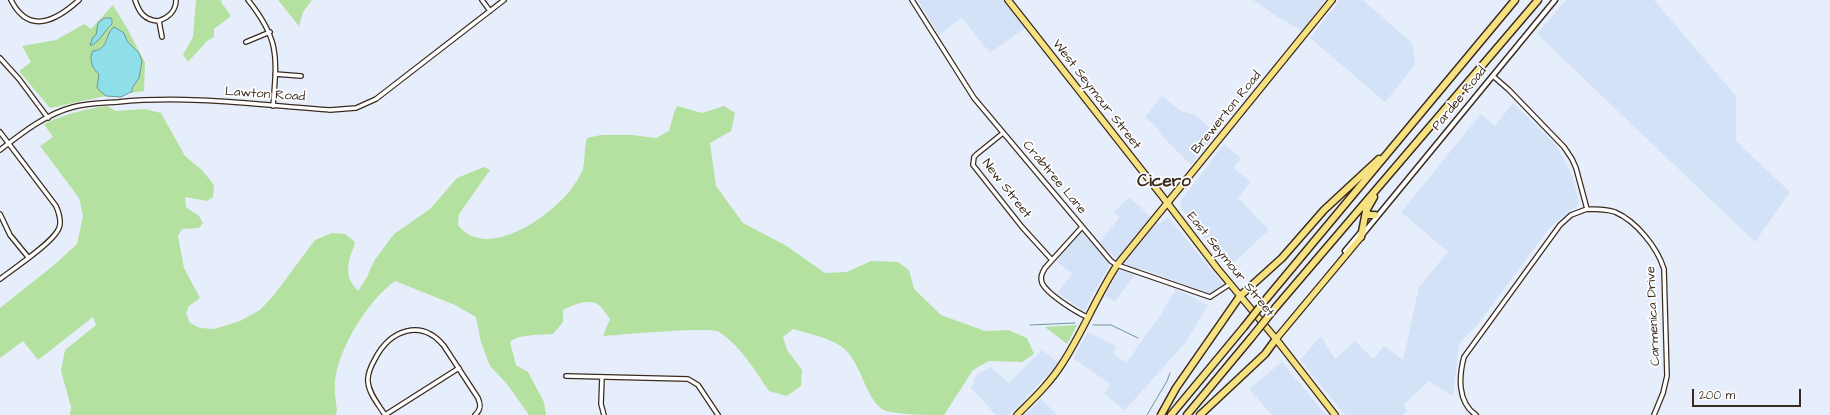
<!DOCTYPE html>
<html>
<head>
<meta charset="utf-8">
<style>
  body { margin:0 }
  #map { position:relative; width:1830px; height:415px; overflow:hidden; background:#e6eefb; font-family:"Architects Daughter",sans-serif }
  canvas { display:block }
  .scale { position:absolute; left:1692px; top:389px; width:109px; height:18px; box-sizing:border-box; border:2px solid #3b2a1e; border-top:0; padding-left:5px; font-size:12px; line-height:14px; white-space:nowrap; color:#3b2a1e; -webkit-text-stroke:3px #fff; paint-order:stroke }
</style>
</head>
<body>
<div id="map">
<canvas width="1830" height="415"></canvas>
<div class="scale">200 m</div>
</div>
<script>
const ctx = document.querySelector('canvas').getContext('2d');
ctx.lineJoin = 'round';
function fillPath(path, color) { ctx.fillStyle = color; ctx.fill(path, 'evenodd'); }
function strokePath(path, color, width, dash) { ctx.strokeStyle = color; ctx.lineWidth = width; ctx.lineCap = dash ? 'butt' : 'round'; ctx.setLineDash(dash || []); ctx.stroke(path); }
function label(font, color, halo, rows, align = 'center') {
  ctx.font = font + ' "Architects Daughter",sans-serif'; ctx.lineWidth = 3.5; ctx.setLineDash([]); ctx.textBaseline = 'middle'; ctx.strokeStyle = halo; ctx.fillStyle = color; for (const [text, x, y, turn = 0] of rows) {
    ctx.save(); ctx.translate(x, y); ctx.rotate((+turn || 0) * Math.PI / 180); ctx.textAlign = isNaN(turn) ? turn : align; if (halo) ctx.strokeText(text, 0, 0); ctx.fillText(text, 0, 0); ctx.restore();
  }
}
fillPath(new Path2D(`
  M918 0H1003L1025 28 990 53 962 18 939 35Z
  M1253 0H1325L1302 31 1276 16Z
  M1340 0H1363L1412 43 1415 65 1385 102 1310 38Z
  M1566 0H1654L1736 96V141L1790 192 1755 242 1537 34Z
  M1162 96 1181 111 1195 115 1216 133 1191 165 1162 136 1157 128 1145 117Z
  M1513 103 1557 146 1573 177 1579 204 1550 227 1478 324 1459 344 1453 396 1429 381 1403 405 1407 411 1402 415H1345L1300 360 1321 336 1335 359 1355 341 1373 359 1384 346 1403 360 1419 287 1448 252 1401 212 1481 114 1495 126Z
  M1224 144 1241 158 1234 168 1250 182 1238 198 1269 230 1228 268 1182 209 1180 202Z
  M1129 197 1159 224 1168 217 1223 284 1211 294 1140 268 1115 302 1105 295 1123 264 1099 243 1120 217 1114 212Z
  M1081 231 1110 264 1084 311 1058 293 1072 274 1056 261Z
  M1176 289 1208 305 1186 342 1125 410 1104 394 1110 384 1073 358 1088 332 1116 346 1114 354 1126 363 1159 317Z
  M1042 350 1059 363 1009 415H996L971 388 976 375 990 367 1009 383Z
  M1282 362 1326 415H1272L1249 389Z
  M1041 399 1058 415H1025Z`), '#d4e2f8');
fillPath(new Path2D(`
  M196 0H222L221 2 231 16 214 29V37L207 41 188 62 183 55 193 37Z
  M278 0H312L303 12 299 26Z
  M113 5 127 28 145 63 144 91 101 97 50 108 19 71 31 62 22 46 56 40 84 24 91 29Z
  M107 106 116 111 145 109 161 113 185 156 202 170 214 185 213 197 207 201 185 197 186 207 199 216 203 223 199 228 182 229 178 236 184 268 200 298 189 306 186 313 190 323 200 328 214 329 240 321 260 310 274 295 315 240 332 233 345 234 355 242C349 262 342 274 358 291L367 277 374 261 394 234 430 209 457 178 484 167 490 170 459 214 458 225C487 263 555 214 574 185 577 181 581 174 583 169 585 159 584 149 587 138L601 135H632L656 138 669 131 674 113 677 106 702 113 724 106 735 113 731 131 710 143 716 186 743 223 785 245 825 273 847 272 871 261 898 262 909 270 914 289 941 315 985 331 1008 330 1027 338 1034 354 1022 362 989 361 973 370 944 415C926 415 903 415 886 411 866 404 862 361 842 347 828 337 809 334 793 329L783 337 787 350 802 370 801 386 787 396 769 391C756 372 740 345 719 332 710 326 620 335 603 336L610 319C607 315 604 310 600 306 591 297 572 305 563 310V322L553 334C543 335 517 334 510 342L516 365 528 372 544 402 546 415H529L507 384 490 366 481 342 476 317 455 305 395 281C368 300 339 348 335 380 334 390 336 401 337 411L335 415H70L71 407 61 371 65 350 96 325 93 317 38 360 23 341 0 358V308L54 265 77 244 83 216 79 198 40 146 53 137 44 124C65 114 85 109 107 106Z
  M1077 325 1067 344 1045 327Z`), '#b4e19f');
const water = new Path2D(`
  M105 18H111L112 19V24C104 31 102 39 92 45H90L93 37 96 35 98 23Z
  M114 27 124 33 127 41 139 53 142 61 139 78 132 88V92H131L121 97 106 96 97 88 99 74C93 70 88 59 93 51 110 49 104 34 114 27Z`);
fillPath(water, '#8edfe9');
strokePath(water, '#6d9798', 1);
strokePath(new Path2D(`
  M1030 325 1075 323
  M1093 325H1111L1138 338
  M1147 415 1167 381 1170 373`), '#6d9798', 1);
const minor = new Path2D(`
  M11 0C29 36 57 20 79 0
  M135 0C139 12 144 20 158 21 168 18 176 11 176 0
  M248 0C280 40 277 57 273 106
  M482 0 490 11
  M912 0 974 98 1111 261 1117 265 1210 297 1230 284
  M159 21 162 37
  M246 42 270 32
  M0 58 19 79 48 118
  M275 74 301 76
  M1493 76 1509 90 1564 147 1572 159 1576 168 1587 209C1597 209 1606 209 1615 212 1636 221 1657 247 1664 269L1667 376 1663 393 1654 415
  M0 132 56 206C59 213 62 221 59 228 54 242 13 269 0 279
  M1003 133 977 154 974 157 973 165 1022 227 1052 260
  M0 150C22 133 46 114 73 107 88 103 103 103 118 102 189 95 260 105 330 110L356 108 376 99 504 0
  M0 214 10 235 28 257
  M1082 227 1045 268C1042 273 1040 277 1042 283 1047 294 1076 312 1087 317
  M566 376 688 379 698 385 718 415
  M602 377 601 404 604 415
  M385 415C379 405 369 394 368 382 367 374 371 366 375 359 390 330 421 318 444 346L478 398C481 405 481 410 475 415
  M385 415 459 368
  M1476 415C1457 402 1459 376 1464 357L1560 225 1571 215 1587 209`);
const tertiary = new Path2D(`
  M1362 235 1555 0
  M1345 251 1361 232`);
const primary = new Path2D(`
  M1276 339 1335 415
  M1017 415C1033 399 1050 383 1062 364 1083 332 1096 297 1117 265L1332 0`);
const trunk = new Path2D(`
  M1008 0 1162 196 1217 268 1276 339 1361 237`);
const motorway = new Path2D(`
  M1366 211 1369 215H1375
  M1361 237 1366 211 1374 197
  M1267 298 1515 0
  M1276 307 1538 0
  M1161 415 1176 388 1240 296 1282 258 1324 210 1379 159
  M1171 415 1244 327
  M1187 415 1251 338
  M1200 415 1265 354 1276 339`);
strokePath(minor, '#3b2a1e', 6);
strokePath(tertiary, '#3b2a1e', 7);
strokePath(primary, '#3b2a1e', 8);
strokePath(trunk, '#3b2a1e', 8);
strokePath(motorway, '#3b2a1e', 9);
strokePath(minor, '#fff', 3.5);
strokePath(tertiary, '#fff', 4);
strokePath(primary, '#f6e281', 5.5);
strokePath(trunk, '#f6e281', 5.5);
strokePath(motorway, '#f6e281', 6);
const motorwayBridge = new Path2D(`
  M1244 327 1267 298
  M1251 338 1276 307`);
strokePath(motorwayBridge, '#3b2a1e', 9, []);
strokePath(motorwayBridge, '#f6e281', 6);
label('13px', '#3b2a1e', '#fff', [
  ["Lawton Road",265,95,4],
  ["West Seymour Street",1096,95,52],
  ["Pardee Road",1460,99,-51],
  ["Brewerton Road",1227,113,-51],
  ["Crabtree Lane",1054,178,50],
  ["New Street",1006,189,52],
  ["East Seymour Street",1230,265,51],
  ["Carmenica Drive",1654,316,-93]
]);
label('bold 17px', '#3b2a1e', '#fff', [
  ["Cicero",1164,182]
]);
</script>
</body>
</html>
